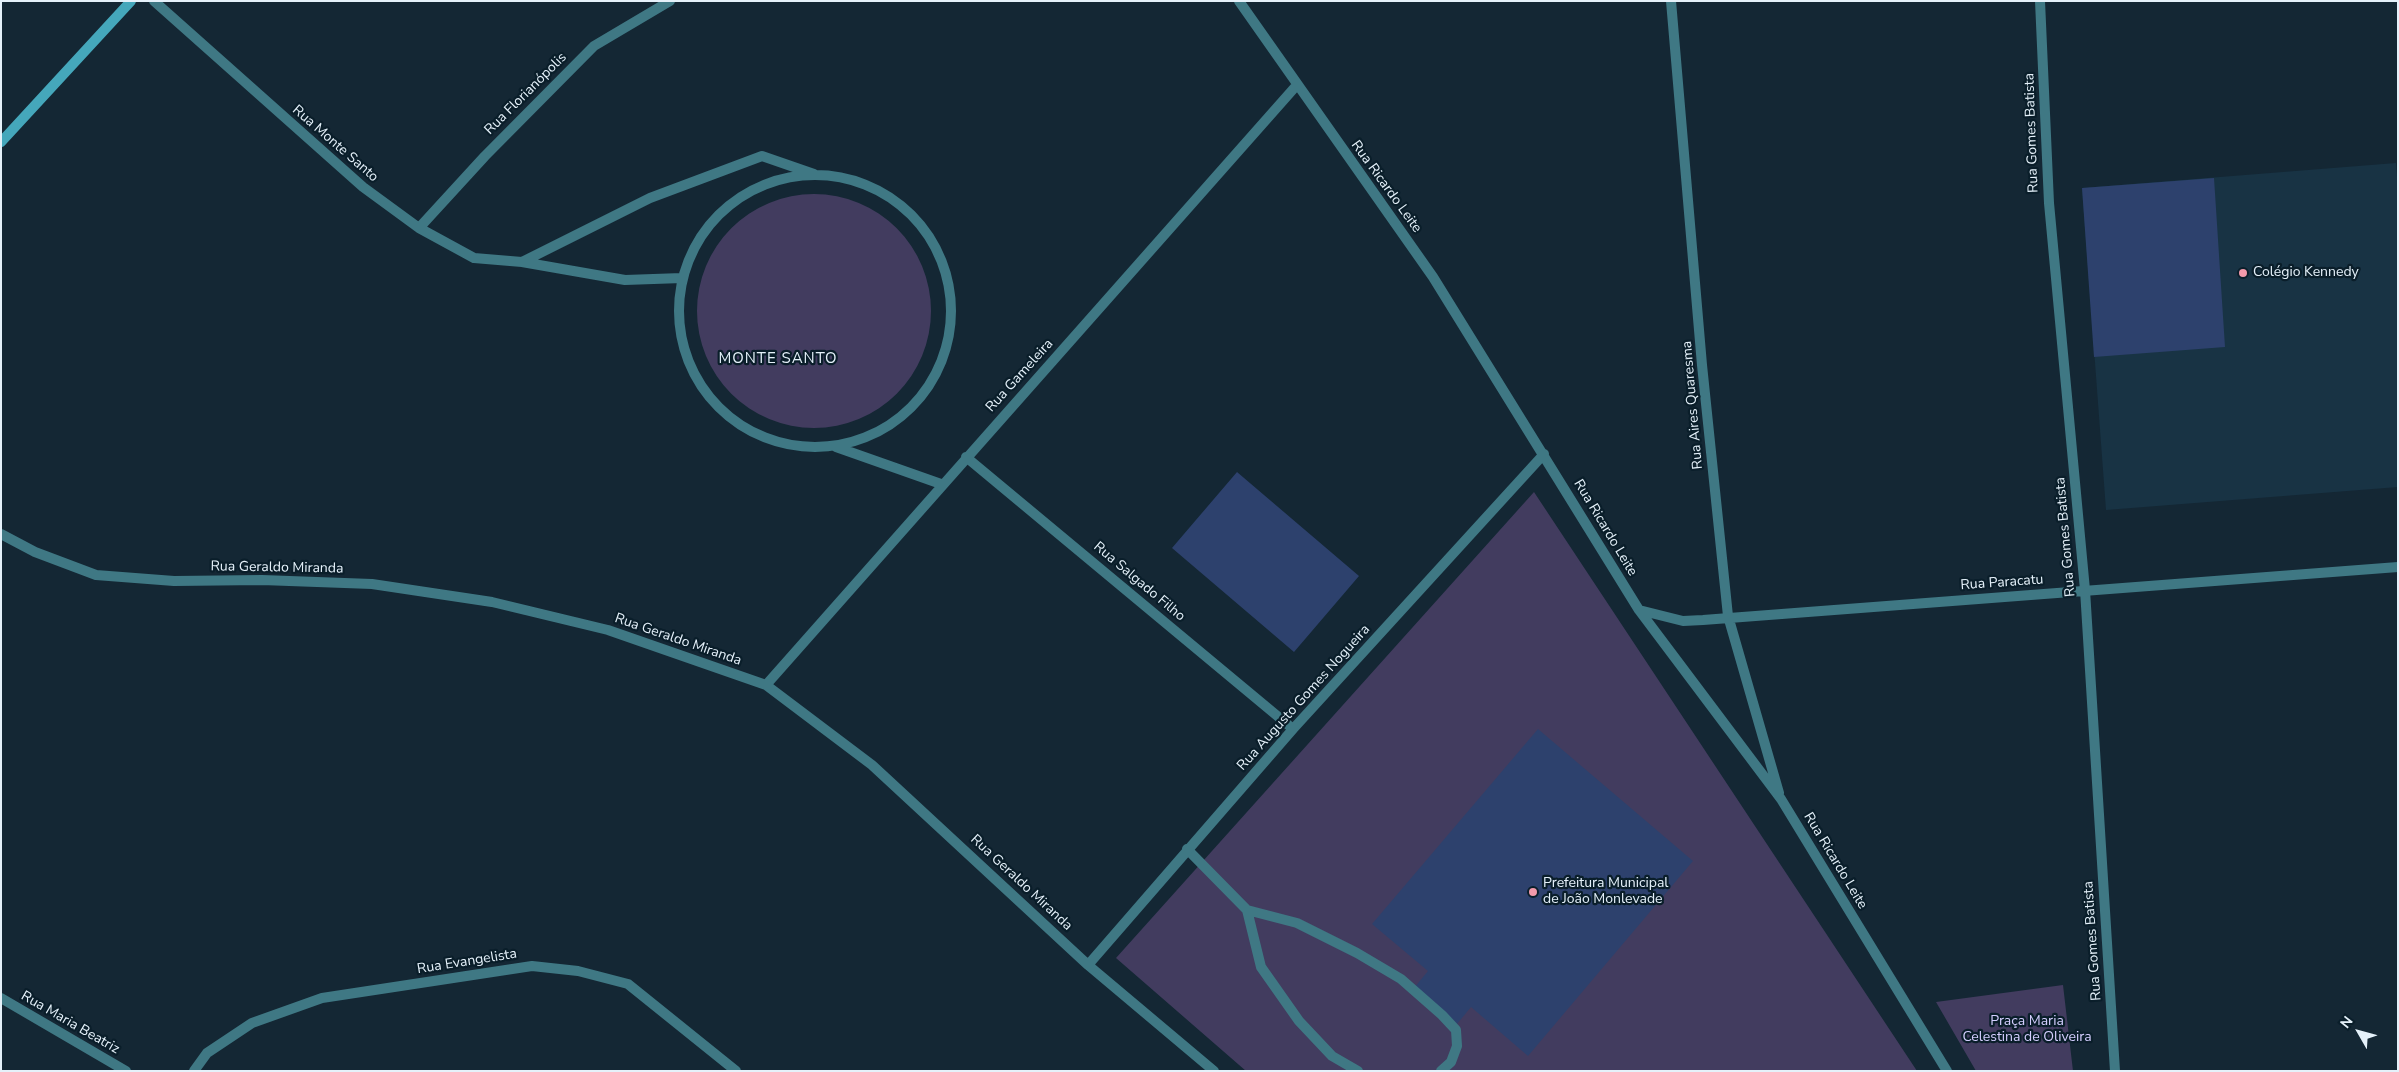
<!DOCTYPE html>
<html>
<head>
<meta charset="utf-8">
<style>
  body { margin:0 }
  #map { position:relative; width:2399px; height:1072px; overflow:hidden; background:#142734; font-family:"Nunito Sans",sans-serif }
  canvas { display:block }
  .frame { position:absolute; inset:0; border:2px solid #e5f1fa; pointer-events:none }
  .north { position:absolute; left:2334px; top:1007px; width:50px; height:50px; -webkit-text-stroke:4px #0a1e2a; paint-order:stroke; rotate:308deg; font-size:14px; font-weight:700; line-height:20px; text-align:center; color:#e5f1fa }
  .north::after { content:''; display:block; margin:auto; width:18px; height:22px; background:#e5f1fa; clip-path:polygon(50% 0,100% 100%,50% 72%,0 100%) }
</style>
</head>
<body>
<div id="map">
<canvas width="2399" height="1072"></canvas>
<div class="frame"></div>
<div class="north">N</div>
</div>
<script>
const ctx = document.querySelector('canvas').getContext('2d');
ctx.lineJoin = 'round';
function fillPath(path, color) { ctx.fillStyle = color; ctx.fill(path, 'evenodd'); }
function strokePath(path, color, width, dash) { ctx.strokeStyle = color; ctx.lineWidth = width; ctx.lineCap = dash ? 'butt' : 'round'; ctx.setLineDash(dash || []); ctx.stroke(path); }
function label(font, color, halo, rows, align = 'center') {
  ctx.font = font + ' "Nunito Sans",sans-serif'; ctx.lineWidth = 4.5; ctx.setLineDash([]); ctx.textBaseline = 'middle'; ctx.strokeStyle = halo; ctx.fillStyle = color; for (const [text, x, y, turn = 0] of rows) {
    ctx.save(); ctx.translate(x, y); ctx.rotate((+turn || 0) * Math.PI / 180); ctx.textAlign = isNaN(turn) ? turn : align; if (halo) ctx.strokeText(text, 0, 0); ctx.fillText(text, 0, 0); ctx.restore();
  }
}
fillPath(new Path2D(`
  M2396 163 2398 190V487L2106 510 2082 188Z`), '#183344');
fillPath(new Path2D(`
  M697 311a117 117 0 1 1 234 0a117 117 0 1 1-234 0Z
  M1534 492 1917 1071H1246L1116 958Z
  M2063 985 2073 1071H1976L1936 1002Z`), '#423c5f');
fillPath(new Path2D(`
  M2214 178 2225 347 2094 357 2082 188Z
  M1237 472 1359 576 1294 652 1172 548Z
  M1538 729 1693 861 1528 1056 1471 1007 1457 1024 1414 988 1428 971 1372 924Z`), '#2d416d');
strokePath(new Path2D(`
  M1187 849 1247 910 1297 923 1357 953 1401 979 1442 1015 1456 1030 1457 1046 1451 1062 1441 1071
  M1247 910 1261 967 1299 1021 1332 1056 1358 1071`), '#3f7884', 10);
strokePath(new Path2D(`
  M154 1 363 187 419 228 474 258 522 262 625 280 682 278
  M1239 1 1433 277 1639 610 1781 799 1947 1071
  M1671 1 1702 365 1728 616 1779 793
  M2040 1 2049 203 2085 590 2115 1071
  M679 311a136 136 0 1 1 272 0a136 136 0 1 1-272 0Z
  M419 228 485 156 594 46 670 1
  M522 262 650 198 762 156 814 174
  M836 447 941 484
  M966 457 1293 729
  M1 534 35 552 96 575 174 581 262 580 372 584 492 602 608 630 766 685 872 765 1088 965 1214 1071
  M1639 610 1683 621 1703 620 2398 567
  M766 685 1296 86
  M1088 965 1293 729 1544 454
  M1 998 126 1071
  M194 1071 207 1053 252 1023 322 998 532 966 578 971 628 984 736 1071`), '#3f7884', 10);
strokePath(new Path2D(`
  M1 142 131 1`), '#45a7bb', 10);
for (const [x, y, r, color] of [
  [2243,273,5,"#f39aab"],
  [1533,892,5,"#f39aab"]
]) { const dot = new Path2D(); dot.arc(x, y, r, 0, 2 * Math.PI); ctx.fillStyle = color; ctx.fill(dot); strokePath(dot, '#0a1e2a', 2); }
label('14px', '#e5f1fa', '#0a1e2a', [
  ["Rua Florianópolis",526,94,-45],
  ["Rua Gomes Batista",2032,133,-92],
  ["Rua Monte Santo",335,144,41],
  ["Rua Ricardo Leite",1386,187,54],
  ["Rua Gameleira",1020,376,-48],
  ["Rua Aires Quaresma",1693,405,-95],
  ["Rua Ricardo Leite",1605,528,59],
  ["Rua Gomes Batista",2066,537,-95],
  ["Rua Geraldo Miranda",277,568,1],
  ["Rua Salgado Filho",1139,582,40],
  ["Rua Paracatu",2002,583,-4],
  ["Rua Geraldo Miranda",678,640,19],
  ["Rua Augusto Gomes Nogueira",1304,698,-48],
  ["Rua Ricardo Leite",1835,861,59],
  ["Rua Geraldo Miranda",1021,883,43],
  ["Rua Gomes Batista",2093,941,-94],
  ["Rua Evangelista",467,962,-9],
  ["Rua Maria Beatriz",70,1023,30]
]);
label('14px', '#e5f1fa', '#0a1e2a', [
  ["Colégio Kennedy",2253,273],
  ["Prefeitura Municipal",1543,884],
  ["de João Monlevade",1543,900]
], 'left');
label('14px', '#d4cefe', '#0a1e2a', [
  ["Praça Maria",2027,1022],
  ["Celestina de Oliveira",2027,1038]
]);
ctx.letterSpacing = '1px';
label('15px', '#e5f1fa', '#0a1e2a', [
  ["MONTE SANTO",778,359]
]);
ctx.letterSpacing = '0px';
</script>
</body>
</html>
